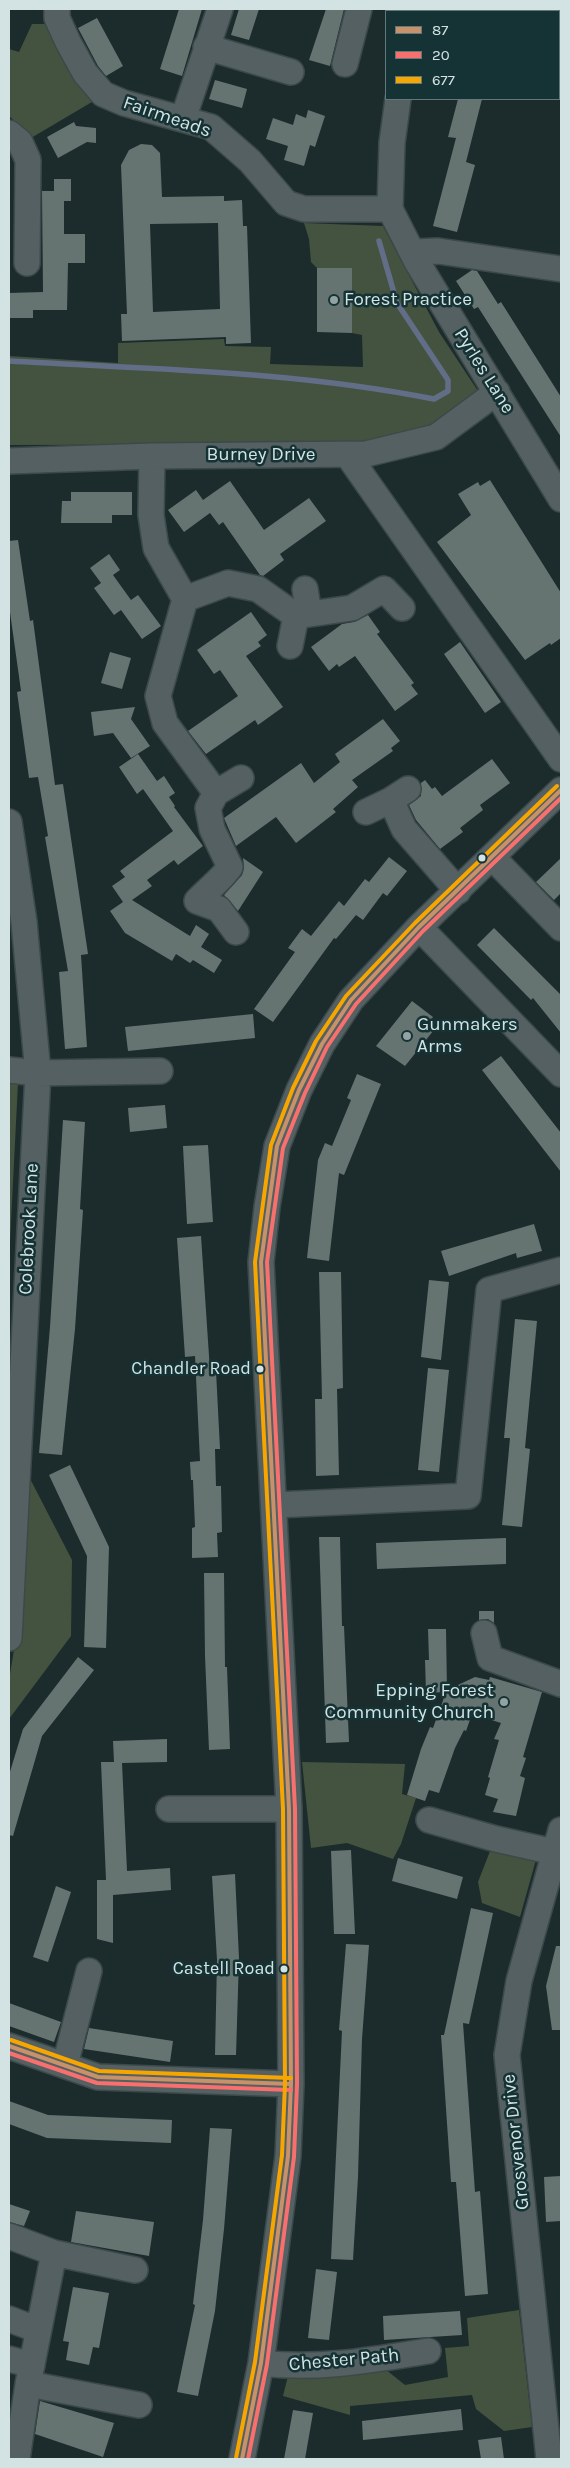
<!DOCTYPE html>
<html>
<head>
<meta charset="utf-8">
<style>
  body { margin:0 }
  #map { position:relative; width:570px; height:2468px; overflow:hidden; background:#1c2c2d; font-family:Karla,sans-serif }
  canvas { display:block }
  .frame { position:absolute; inset:0; border:10px solid #d3e3e4; pointer-events:none }
  .legend { position:absolute; left:385px; top:10px; width:175px; height:90px; box-sizing:border-box; background:#153234; border:1px solid #61797a; margin:0; padding:6px 9px; list-style:none; font-size:15px; color:#d3e3e4 }
  .legend li { display:flex; align-items:center; gap:10px; height:25px }
  .legend b { width:25px; border:1px solid #61797a }
</style>
</head>
<body>
<div id="map">
<canvas width="570" height="2468"></canvas>
<div class="frame"></div>
<ul class="legend">
<li><b style="height:6px;background:#c7916a"></b>87</li>
<li><b style="height:6px;background:#f8706d"></b>20</li>
<li><b style="height:6px;background:#f7a600"></b>677</li>
</ul>
</div>
<script>
const ctx = document.querySelector('canvas').getContext('2d');
ctx.lineJoin = 'round';
function fillPath(path, color) { ctx.fillStyle = color; ctx.fill(path, 'evenodd'); }
function strokePath(path, color, width, dash) { ctx.strokeStyle = color; ctx.lineWidth = width; ctx.lineCap = dash ? 'butt' : 'round'; ctx.setLineDash(dash || []); ctx.stroke(path); }
function label(font, color, halo, rows, align = 'center') {
  ctx.font = font + ' Karla,sans-serif'; ctx.lineWidth = 5; ctx.setLineDash([]); ctx.textBaseline = 'middle'; ctx.strokeStyle = halo; ctx.fillStyle = color; for (const [text, x, y, turn = 0] of rows) {
    ctx.save(); ctx.translate(x, y); ctx.rotate((+turn || 0) * Math.PI / 180); ctx.textAlign = isNaN(turn) ? turn : align; if (halo) ctx.strokeText(text, 0, 0); ctx.fillText(text, 0, 0); ctx.restore();
  }
}
fillPath(new Path2D(`
  M32 24H49L97 99 31 138 25 130 9 116V49L19 52Z
  M304 223 383 226 439 332 478 391 430 431 365 444 9 445V356L118 363V343L224 339 225 346 271 347 270 364 363 367 362 335 352 333V268H317L311 262 309 239Z
  M9 1081 18 1083 9 1261Z
  M24 1467 72 1560 71 1636 9 1719V1680L16 1638Z
  M302 1762 405 1764 402 1794 416 1798 401 1844 393 1859 347 1843 311 1848Z
  M492 1846 537 1856 520 1917 482 1903 478 1882Z
  M519 2310 532 2427 504 2431 476 2409 472 2395 350 2406V2415L283 2396 289 2372 380 2365 405 2385 448 2377 445 2348 469 2346 467 2318Z`), '#44533f');
strokePath(new Path2D(`
  M9 361C150 369 294 371 434 399L448 391V380L397 303 379 241`), '#626e88', 5.5);
fillPath(new Path2D(`
  M179 9H202L182 76 160 69Z
  M239 9H259L249 40 231 35Z
  M326 9H344L330 66 309 60Z
  M97 18 123 66 106 76 98 66 78 28Z
  M215 80 247 89 242 108 209 99Z
  M458 99H482L466 162 475 165 457 232 433 226 456 138 448 137Z
  M308 110 325 116 315 147 310 145 304 166 284 160 288 146 266 139 273 118 293 125 296 114 306 118Z
  M74 122 76 126 96 128V143L87 142 58 158 47 137Z
  M141 144 152 145 160 153 162 197 224 196V201L242 200 243 226H247L251 343 226 344V337L122 341 121 314H127L121 165 129 150ZM218 223 220 309 153 312 150 224Z
  M54 179H71V201H64V234H85V263H68L67 310H33V318H9V293L43 292 42 191H54Z
  M317 268H352V333L317 332Z
  M472 270 477 271 498 304 501 302 561 397V437L478 307 474 309 456 281Z
  M490 480 561 593V638L551 645 550 643 525 660 437 542 471 515 458 494 478 482 480 486Z
  M230 481 264 530 309 498 326 521 280 554 284 560 263 576 260 575 223 522 219 525 210 513 184 532 168 510 196 490 203 500Z
  M71 492H132V515H112V523H61L62 501H71Z
  M18 540 30 621 33 620 55 785 63 784 88 954 81 955 87 1047 65 1049 59 972 68 971 45 837 48 836 38 777 29 778 17 692 21 691 9 605V541Z
  M109 554 120 570 113 575 131 600 138 595 161 626 142 639 121 610 114 615 94 588 101 583 90 568Z
  M251 612 267 635 258 642 261 646 246 656 283 707 258 725 255 720 206 754 188 731 238 696 220 670 214 674 197 650Z
  M368 615 380 632 377 634 414 683 411 685 418 694 395 711 355 656 339 667 337 664 329 671 311 647 342 624 354 622Z
  M460 642 501 702 485 713 444 654Z
  M110 652 131 658 122 689 101 683Z
  M135 707 131 719 150 746 131 758 113 733 94 736 91 712Z
  M383 719 400 741 391 748 393 751 352 780 358 787 333 809 336 812 296 843 276 817 236 846 224 818 301 763 314 783 340 762 335 754Z
  M138 754 157 781 164 776 175 793 169 797 175 806 174 807 203 846 178 865 174 860 147 880 152 886 132 900 190 936 196 925 209 934 201 947 222 960 214 973 193 960 190 963 176 954 172 961 125 933 110 911 123 902 112 886 125 877 120 871 173 831 143 789 137 794 119 767Z
  M492 759 510 783 480 805 483 810 460 828 463 832 440 849 416 820 409 805 421 796V783L425 780 432 789 435 787 442 796Z
  M389 857 407 871 387 896 383 893 363 920 356 915 336 939 334 938 273 1022 254 1009 295 952 288 948 302 929 311 936 339 901 344 906 365 879 369 882Z
  M243 858 263 872 238 911 224 895 242 875 244 868Z
  M561 858V893L554 900 536 882Z
  M494 928 561 995V1033L533 998 531 1000 477 945Z
  M412 1001 433 1017 431 1020 438 1025 405 1066 376 1046Z
  M253 1014 255 1038 128 1051 125 1027Z
  M501 1056 561 1133V1172L482 1070Z
  M357 1074 381 1084 344 1175 339 1173 329 1261 307 1258 318 1160 325 1143 332 1146 351 1100 347 1098Z
  M165 1105 167 1128 130 1132 128 1108Z
  M63 1120 85 1122 80 1209 83 1210 75 1329 62 1455 39 1453 50 1327Z
  M208 1145 213 1222 187 1224 183 1146Z
  M534 1224 542 1251 517 1258 516 1253 449 1276 441 1251Z
  M201 1236 210 1371H216L220 1449H215L216 1486H221L222 1532 217 1533 218 1557 192 1558V1528L195 1527 193 1480H191L190 1462 200 1461 195 1356 185 1357 177 1238Z
  M319 1272H341L343 1388 337 1389 339 1475 316 1476 315 1399H322Z
  M429 1280 449 1282 441 1360 421 1357Z
  M515 1319 537 1321 525 1448 530 1449 522 1527 502 1525 510 1438H504Z
  M428 1368 449 1370 439 1472 418 1470Z
  M70 1465 109 1547 106 1648 84 1647 87 1556 49 1475Z
  M319 1537H340L342 1626H344L349 1742 326 1743Z
  M506 1538V1564L377 1569 376 1543Z
  M204 1573H224L225 1667H227L230 1749 209 1750 205 1656Z
  M479 1611H494V1623L488 1619 479 1620Z
  M428 1629H446L447 1690 475 1677 489 1680 490 1677 542 1692 523 1757 526 1758 520 1776 525 1778 516 1816 493 1812 498 1799 485 1795 490 1778 488 1777 499 1740 494 1739 501 1723 472 1714 466 1731 464 1730 455 1748 439 1793 429 1790 425 1801 407 1795 421 1749 430 1727 433 1728 446 1692 426 1693 425 1660H429Z
  M78 1657 94 1670 42 1736 13 1836 9 1835V1775L23 1729Z
  M167 1739V1762L122 1763 127 1871 170 1868 171 1890 113 1895V1943L97 1939V1880H106L101 1762H114L113 1741Z
  M351 1850 355 1934H334L331 1851Z
  M398 1858 463 1877 457 1899 392 1881Z
  M235 1874 239 1958 236 2055H215L217 1960 212 1876Z
  M56 1886 71 1892 48 1962 33 1957Z
  M471 1908 493 1913 469 2024 463 2023 475 2192 480 2191 488 2294 465 2296 456 2182H451L441 2035H444Z
  M346 1944 369 1945 362 2039 358 2177 353 2260 331 2259 342 2031 339 2030Z
  M556 1946H561V2030H552L546 1986Z
  M9 2003 61 2022 54 2042 9 2026Z
  M89 2028 173 2041 170 2062 84 2049Z
  M9 2101 48 2115 172 2120 171 2143 47 2138 9 2124Z
  M210 2128 232 2129 224 2229 215 2311 198 2396 177 2392 195 2305 193 2304 203 2220Z
  M561 2176V2221L546 2222 544 2177Z
  M9 2204 30 2211 24 2226 9 2222Z
  M76 2211 154 2222 149 2256 71 2242Z
  M316 2269 337 2272 329 2340 308 2338Z
  M73 2287 109 2293 99 2348 93 2347 89 2365 66 2360 69 2342 63 2341Z
  M460 2311 462 2335 384 2340 383 2316Z
  M40 2401 114 2423 103 2457 35 2434Z
  M461 2409 463 2430 363 2440 362 2421Z
  M293 2410 313 2413 305 2459H284Z
  M501 2437 504 2459H481L478 2440Z`), '#657471');
const minor = new Path2D(`
  M57 9V18L68 42 85 73 103 94 124 103 211 127 250 161 286 203 304 209H390
  M417 11 418 9
  M206 47 291 72
  M345 64 359 9
  M398 99 392 143 390 209 417 262 561 499
  M183 119 220 9
  M9 133 20 142 28 160 27 263
  M413 252 438 251 561 269
  M347 454 561 759
  M152 456 151 515 156 548 185 599 158 696 165 723 216 793
  M9 461 152 456 366 454 436 437 497 392
  M305 589 309 614
  M185 599 228 583 258 589 296 616
  M296 616 352 608 384 589 402 608
  M290 646 296 616
  M408 789 391 800 404 829 458 891
  M366 812 391 800
  M9 822 24 922 38 1073 9 1638
  M493 858 561 928
  M419 927 561 1074
  M236 932 219 909 197 901C207 890 223 878 230 867L212 829 208 808 216 793 241 778
  M9 1070 38 1073 160 1071
  M275 1505 468 1496 489 1290 561 1270
  M484 1633 490 1658 561 1684
  M169 1809H289
  M429 1820 496 1839 554 1852
  M9 2046 98 2077 291 2084
  M65 2065 89 1971
  M9 2236 54 2253 135 2270
  M9 2319 38 2330
  M9 2359 32 2365
  M261 2363C317 2370 372 2360 428 2351
  M28 2384 139 2405
  M17 2459 28 2384 54 2253
  M242 2459 261 2363 288 2156 291 2084 289 1809 261 1262 267 1207 277 1146 299 1090 322 1044 351 1000 419 927 561 790
  M549 2459 507 2055 519 1981 561 1830`);
strokePath(minor, '#3c494a', 28);
strokePath(minor, '#546062', 25);
strokePath(new Path2D(`
  M9 2046 98 2077 291 2084
  M242 2459 261 2363 288 2156 291 2084 289 1809 261 1262 277 1146 299 1090 322 1044 351 1000 419 927 561 790`), '#c7916a', 4);
strokePath(new Path2D(`
  M9 2053 97 2083 291 2090
  M248 2459 267 2364 294 2157 297 2084 295 1809 267 1262 283 1148 305 1093 327 1047 356 1004 423 931 561 798`), '#f8706d', 4);
strokePath(new Path2D(`
  M11 2040 99 2071 291 2078
  M236 2458 255 2362 282 2155 285 2084 283 1809 255 1262 271 1145 293 1088 316 1041 346 996 415 923 557 786`), '#f7a600', 4);
for (const [x, y, r, color] of [
  [334,300,5,"#93a3a4"],
  [482,858,4.5,"#d3e3e4"],
  [407,1036,5,"#93a3a4"],
  [260,1369,4.5,"#d3e3e4"],
  [504,1702,5,"#93a3a4"],
  [284,1969,4.5,"#d3e3e4"]
]) { const dot = new Path2D(); dot.arc(x, y, r, 0, 2 * Math.PI); ctx.fillStyle = color; ctx.fill(dot); strokePath(dot, '#153234', 2); }
label('18px', '#d3e3e4', '#153234', [
  ["Chandler Road",251,1369],
  ["Castell Road",275,1969]
], 'right');
label('19px', '#d3e3e4', '#153234', [
  ["Fairmeads",167,117,19],
  ["Pyrles Lane",484,371,58],
  ["Burney Drive",261,455],
  ["Colebrook Lane",29,1229,-87],
  ["Grosvenor Drive",516,2142,-96],
  ["Chester Path",344,2360,-5]
]);
label('19px', '#d3e3e4', '#153234', [
  ["Forest Practice",344,300],
  ["Gunmakers",417,1025],
  ["Arms",417,1047],
  ["Epping Forest",494,1691,"right"],
  ["Community Church",494,1713,"right"]
], 'left');
</script>
</body>
</html>
